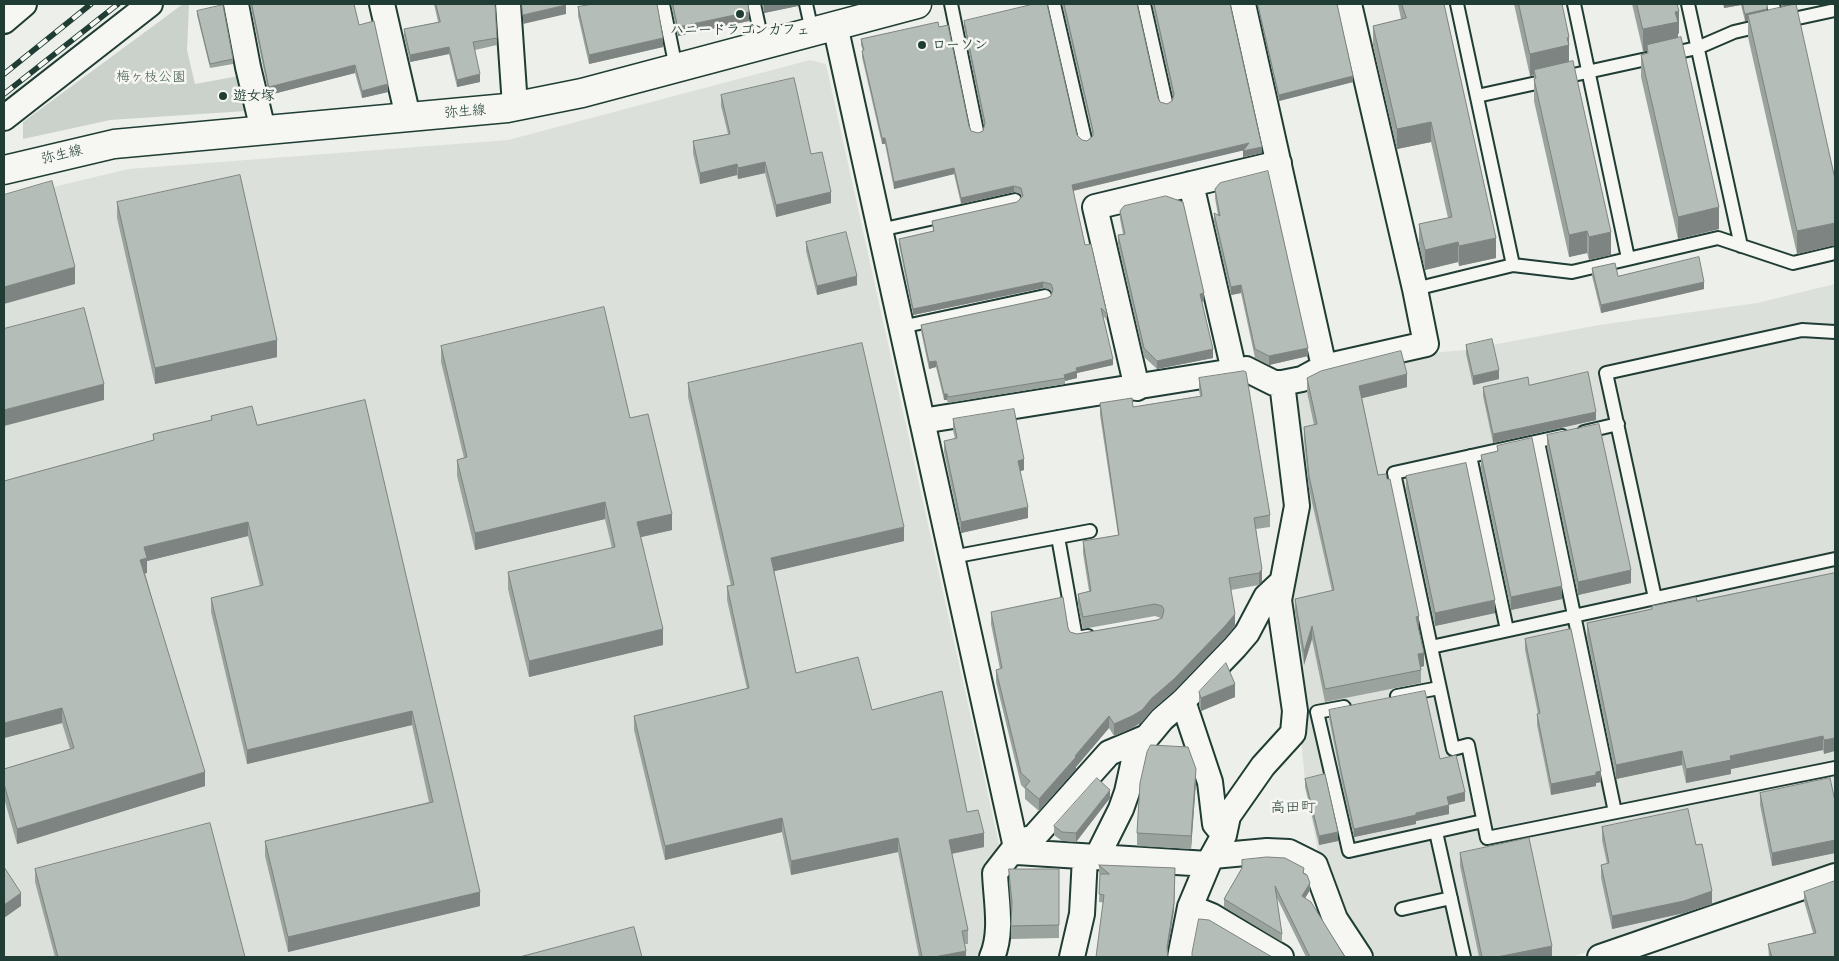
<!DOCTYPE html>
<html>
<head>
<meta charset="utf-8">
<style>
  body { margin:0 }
  #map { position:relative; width:1839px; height:961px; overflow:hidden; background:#edefea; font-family:"Balsamiq Sans",sans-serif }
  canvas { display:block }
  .frame { position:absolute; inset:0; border:5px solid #1f3d34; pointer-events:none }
</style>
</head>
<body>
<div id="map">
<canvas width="1839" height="961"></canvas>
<div class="frame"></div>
</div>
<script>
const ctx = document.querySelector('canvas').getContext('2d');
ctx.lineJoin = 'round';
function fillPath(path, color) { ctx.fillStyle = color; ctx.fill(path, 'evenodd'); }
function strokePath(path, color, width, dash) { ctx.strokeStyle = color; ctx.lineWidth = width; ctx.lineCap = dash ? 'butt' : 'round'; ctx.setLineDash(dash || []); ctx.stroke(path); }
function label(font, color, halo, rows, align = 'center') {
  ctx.font = font + ' "Balsamiq Sans","Klee One",sans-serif'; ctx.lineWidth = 5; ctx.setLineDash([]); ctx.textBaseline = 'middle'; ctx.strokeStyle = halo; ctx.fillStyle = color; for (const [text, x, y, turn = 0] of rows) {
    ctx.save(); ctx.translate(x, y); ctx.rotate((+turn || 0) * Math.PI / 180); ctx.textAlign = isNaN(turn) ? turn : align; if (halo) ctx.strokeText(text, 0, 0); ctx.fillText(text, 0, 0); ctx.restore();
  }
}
fillPath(new Path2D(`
  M810 60 826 64 1001 853 990 941 982 957H4V199L128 169 508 140Z
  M1835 284V867L1572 957H1369L1344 918 1327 858 1318 852 1305 782 1289 600 1309 507 1295 399 1302 388 1418 354 1465 350 1599 325 1757 303Z`), '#dce0db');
fillPath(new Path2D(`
  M183 4H189L187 50 195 84 239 76 246 111 110 120 23 139V122Z`), '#cbd2cc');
const lane = new Path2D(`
  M663 4 676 68
  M754 4 763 45
  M806 4 812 31
  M951 4 977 131
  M1054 4 1085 139
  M1144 4 1166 102
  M1457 4 1513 265
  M1574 4 1628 258
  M1688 4 1741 246
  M1773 4 1777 23
  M1784 21 1835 10
  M1477 96 1697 48 1734 32 1764 25
  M880 230 1015 200
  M1415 289 1513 265 1572 272 1718 238 1793 263 1835 253
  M901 327 1045 296
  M1584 432 1618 424
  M1538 442 1615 812
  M1470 456 1507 630
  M1058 537 1076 638 1088 636
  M952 557 1090 531
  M1835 559 1431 647 1453 749 1468 745 1487 838 1835 768
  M1655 598 1606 373 1802 330 1835 332
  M1431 647 1394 473 1562 436
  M1397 696 1439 688
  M1344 707 1317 712 1349 851 1483 821
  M1436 832 1464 957
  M1402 909 1451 898`);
const street = new Path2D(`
  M236 4 248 67 263 130
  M382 4 408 117
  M508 4 515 106
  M1243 4 1324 367
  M4 21 24 4
  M835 25 1017 852 1208 864
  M4 118 150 4
  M1191 184 1234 371
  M1137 388 1095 207 1279 163
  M922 421 1246 369 1274 383H1282L1302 379 1324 367 1426 344 1415 289 1349 4
  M1183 701 1210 782 1215 824 1224 835
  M1015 841 1033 838 1109 753 1147 737
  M1213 856 1267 851 1289 852 1315 865 1335 919 1360 957
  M1097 857 1121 809 1127 792 1134 760 1147 737 1162 719 1183 701 1235 647 1247 633 1266 597 1282 582
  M1190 907 1212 916 1281 957
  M992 957C1003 932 996 900 995 873L1016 846
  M1072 957 1082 914 1085 857
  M1180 957 1190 907 1208 864 1224 835 1228 816 1263 766 1293 733 1295 711 1279 600 1297 506 1282 383
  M1600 957 1835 876`);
const secondary = new Path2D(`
  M4 170 114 144 507 108 582 93 917 4`);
strokePath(lane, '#1f3d34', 16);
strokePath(street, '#1f3d34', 28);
strokePath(secondary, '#1f3d34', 31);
strokePath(lane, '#f6f6f2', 12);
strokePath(street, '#f6f6f2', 24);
strokePath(secondary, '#f6f6f2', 28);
const rail = new Path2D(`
  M4 74 91 4
  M4 94 118 4`);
strokePath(rail, '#1f3d34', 5.5);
strokePath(rail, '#f6f6f2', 4, [11]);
fillPath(new Path2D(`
  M250 4H354L359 25 388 92 362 98 355 73 269 95Z
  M434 4H495L497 45 475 50 480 82 457 87 449 54 410 62 404 36V29L438 22Z
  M671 4H748L749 21 678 36Z
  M762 4H798V6L764 13Z
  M1062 4H1137L1158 98 1160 102 1167 104 1172 101 1173 97 1152 4H1230L1262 153 1243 157 1244 150 1073 191 1085 245 1107 314V320L1103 316 1113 365 1077 373V378L1065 381V384L948 403 947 400H944L936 367 929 369 921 331V325L1047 298 1051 296 1052 292 1051 290 1043 288 913 315 899 245V239L933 231 932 221 1017 202 1021 197V194L1014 192 961 204 954 174 894 189 885 144H882L862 57V51H863L861 45V39L969 126 971 131 978 133 983 131 984 126 964 27V21L1082 140 1087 141 1093 136Z
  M1257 4H1337L1353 82 1279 101Z
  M1398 4H1444L1496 258 1459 266 1458 262 1425 270 1419 244V224L1448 218 1431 142 1397 149 1373 46V26L1401 19Z
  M1514 4H1562L1569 62 1611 255 1589 260 1587 253 1569 257 1534 101V75L1530 76Z
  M1632 4H1677L1679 33 1678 34V38L1719 229 1678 239 1641 77V55L1647 53V51H1643Z
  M1723 4H1767V11L1782 8 1781 4H1793L1835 179V245L1797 254 1748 37V21H1745L1741 5 1724 8Z
  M578 7 663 47 589 64 578 16Z
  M197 11 233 59V64L210 68 197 15Z
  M721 95 811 154 831 203 776 217 765 173 738 179 737 175 700 184 693 153V141L728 134 721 106Z
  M1215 189 1308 356 1269 365 1255 358 1241 293 1231 295 1214 222V213L1218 215 1215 198Z
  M117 202 277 357 155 384 117 218Z
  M1120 211 1204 301 1202 302 1213 358 1157 369 1144 357 1118 244V235L1123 234 1120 219Z
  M806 242 857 285 817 295 806 251Z
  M1592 268 1618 276 1704 289 1601 313 1592 276Z
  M1466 345 1499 379 1473 385 1466 354Z
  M441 346 630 418 672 530 641 537 663 645 529 677 508 589V572L612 548 605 519 475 550 457 476V460L464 458 441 362Z
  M1199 378 1270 515V527L1256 529 1262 581 1259 585 1231 590 1235 626 1225 638 1174 691 1152 710 1142 722 1132 728 1114 736 1109 728 1076 767V769L1039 811 1025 799V789L1021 785 996 682V670L1000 669 991 624V612L1068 628 1070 632 1077 634 1157 620 1161 618 1155 616 1083 629 1078 606V594L1089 591 1083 553V541L1118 535 1100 415V403L1133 407 1200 396 1199 390Z
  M1307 378 1407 387 1362 398 1378 475 1419 630 1424 666 1421 667V683L1325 702 1312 639 1304 665 1295 612V599L1332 591 1309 489 1304 440V427L1314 425 1307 392Z
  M688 383 904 541 774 571 796 673 872 710 967 812 984 847 952 854 968 930V944H965L966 957H919L898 852 791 875 782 832 665 860 634 730V716L747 689 727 600V586H731L688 397Z
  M1529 385 1596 420 1493 443 1483 396V387Z
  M365 400 480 906 288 952 265 856V841L429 802 412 725 247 764 211 612V598L260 586 248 536 147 561V573H145L205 786 17 844 4 798V769L70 749 62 723 4 738 153 441V434L211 420V416L257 425Z
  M953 419 1024 470 1020 471 1028 518 961 533 944 452V441L955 439 953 430Z
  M1547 435 1631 583 1578 595 1547 448Z
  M1497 446 1562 599 1511 610 1481 468V455L1497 451Z
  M1406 476 1495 613 1435 626 1406 489Z
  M1835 573 1824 754 1823 750 1731 769V774L1686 783 1682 765 1616 779 1587 636V623L1652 609V606L1697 601Z
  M1525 639 1601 782 1596 783V786L1551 795 1537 725V714H1538L1525 650Z
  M1199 692 1235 697 1201 711 1199 705Z
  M1329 710 1440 759 1465 801 1449 805V814L1416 821V824L1354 837 1341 779 1329 718Z
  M1305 779 1338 841 1319 845 1305 787Z
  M1196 782 1191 849 1137 846V833Z
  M1760 793 1835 801V853L1772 866 1760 805Z
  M1110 798 1076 842 1062 841 1054 835V826Z
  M1602 827 1696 845 1712 904 1684 913 1612 929 1601 878V865L1607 864 1602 840Z
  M1460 853 1552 957H1479L1460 866Z
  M1099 865 1175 876 1174 911 1099 902 1100 874 1099 873Z
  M1242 868 1304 874 1310 890 1305 898 1345 957H1306L1276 896 1282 934V942L1224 907V899Z
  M35 869 245 957H55L35 882Z
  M1009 869H1059V938L1011 939V911L1009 882Z
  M1804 892 1835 957H1769L1768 944 1813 933 1804 901Z`), '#9ba39e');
fillPath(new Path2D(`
  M764 4H798V6L764 13Z
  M1724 4H1741V5L1724 8Z
  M1790 4H1793V11L1783 13V5Z
  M566 5V14L523 24V15Z
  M1767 9V16L1748 15V21H1745V14Z
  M1679 11V33L1678 34V44L1647 45V51H1643V29L1675 12Z
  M749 12V21L678 36V27Z
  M1569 37V68L1534 70V75L1530 76V54Z
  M663 38V47L589 64V55Z
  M449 47V54L410 62V55Z
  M355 65V73L269 95V87Z
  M480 74V82L457 87V80Z
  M1353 76V82L1279 101V95Z
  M388 84V92L362 98V91Z
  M1431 122V142L1397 149V129Z
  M882 138H885V144H882Z
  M1249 143V149L1072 191V185Z
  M1262 147V153L1243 157V151Z
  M765 162V173L738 179V168Z
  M737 164V175L700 184V173Z
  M954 168V174L894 189V182Z
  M1014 186V192L961 204V198Z
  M831 192V203L776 217V205Z
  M1719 207V229L1678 239V217Z
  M1835 223V245L1797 254V231Z
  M1587 231V253L1569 257V235Z
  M1611 232V255L1589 260V237Z
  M1496 238V258L1459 266V246Z
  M1458 242V262L1425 270V250Z
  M75 267V284L4 304V287Z
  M857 276V285L817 295V286Z
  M1043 282V288L913 315V309Z
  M1704 282V289L1601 313V305Z
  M1241 285V293L1231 295V287Z
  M1204 293V301L1200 302V294Z
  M277 340V357L155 384V368Z
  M1308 348V356L1269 365V356Z
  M1213 349V358L1157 369V361Z
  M1113 359V365L1077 373V378L1065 381 1064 375 1076 368Z
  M936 361V367L929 369V362Z
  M1499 370V379L1473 385V376Z
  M1407 374V387L1359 399V386Z
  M104 384V400L4 426V410Z
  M944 394H947V400H944Z
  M1596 412V420L1493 443V434Z
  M1024 459V470L1018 472V461Z
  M605 502V519L475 550V533Z
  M1028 507V518L961 533V522Z
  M672 514V530L637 538V522Z
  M248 522V536L147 561V573L140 575V560L144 547Z
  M904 527V541L771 572V558Z
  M1262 569V581L1259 585V573Z
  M1631 570V583L1578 595V582Z
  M1562 586V599L1511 610V597Z
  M1495 600V613L1435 626V613Z
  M1235 614V626L1225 638 1174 691 1152 710 1142 722 1132 728 1114 736V724L1152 698Z
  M1419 616V630L1416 617Z
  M1312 626V639L1304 665V652Z
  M663 629V645L529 677V661Z
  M1424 653V666L1418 668V654Z
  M1235 684V697L1201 711V698Z
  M62 708V723L4 738V723Z
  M412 711V725L247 764V750Z
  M1109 716V728L1076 767V769L1039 811V799Z
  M1823 736V750L1731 769V774L1686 783V769L1730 756Z
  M1835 738V751L1824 754V740Z
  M1682 751V765L1616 779V765Z
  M1196 769V782L1191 849V836Z
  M1601 771V782L1596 783V786L1551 795V784Z
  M205 772V786L17 844V829Z
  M1110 790V798L1076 842V833Z
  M1465 792V801L1447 805V797Z
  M1449 805V814L1416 821V824L1354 837V829L1416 813Z
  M782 818V832L665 860V846Z
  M1338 832V841L1319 845V836Z
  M984 833V847L949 854V840Z
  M898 838V852L791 875V861Z
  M1835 840V853L1772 866V853Z
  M1175 876 1174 911 1167 954V947Z
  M1310 883V890L1302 903V896Z
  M1712 891V904L1684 913 1612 929V916Z
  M480 892V906L288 952V937Z
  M21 893V906L4 918V905Z
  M1552 946V957H1497Z
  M966 951V957H934Z`), '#7e8481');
const building = new Path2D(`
  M252 4H354L359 25 374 21 388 84 362 91 355 65 269 87Z
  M436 4H495L497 38 473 42 480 74 457 80 449 47 410 55 404 29 440 22Z
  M522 4H566V5L523 15Z
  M593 4H657L663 38 589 55 578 7Z
  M673 4H748L749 12 678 27Z
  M1034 4H1047L1077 135 1082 140 1087 141 1093 136V131L1064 4H1137L1158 98 1160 102 1167 104 1172 101 1174 94 1154 4H1230L1262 147 1243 151 1249 143 1072 185 1085 245 1091 244 1107 314 1101 308 1113 359 1076 368 1077 371 1064 375 1065 378 948 397 947 394H944L936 361 929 362 921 325 1047 298 1051 296 1053 289 1051 284 1043 282 913 309 899 239 934 231 932 221 1017 202 1023 196 1021 188 1014 186 961 198 954 168 894 182 885 138H882L862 51 864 50 861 39 938 22 939 27 948 25 969 126 971 131 978 133 983 131 985 123 964 21Z
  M1258 4H1337L1353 76 1279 95Z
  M1402 4H1444L1496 238 1459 246 1458 242 1425 250 1419 224 1452 217 1431 122 1397 129 1373 26 1406 18Z
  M1519 4H1562L1569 37 1567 38 1569 45 1530 54Z
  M1637 4H1677L1679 11 1675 12 1678 22 1643 29Z
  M1743 4H1767V9L1745 14Z
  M1796 4 1835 179V223L1797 231 1748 15Z
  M223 5 233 59 210 64 197 11Z
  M1681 37 1719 207 1678 217 1641 55 1648 53 1647 45Z
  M1573 61 1611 232 1589 237 1587 231 1569 235 1534 79 1536 78 1534 70Z
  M794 78 811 154 822 152 831 192 776 205 765 162 738 168 737 164 700 173 693 141 730 134 721 95Z
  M1268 171 1308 348 1269 356 1255 349 1241 285 1231 287 1214 213 1220 216 1215 189 1220 183Z
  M240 175 277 340 155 368 117 202Z
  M52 181 75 267 4 287V195Z
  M1166 196 1183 202 1204 293 1200 294 1213 349 1157 361 1144 348 1118 235 1125 234 1120 211 1124 206Z
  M846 232 857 276 817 286 806 242Z
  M1699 257 1704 282 1601 305 1592 268 1615 263 1618 276Z
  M604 307 630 418 648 414 672 514 637 522 663 629 529 661 508 572 615 547 605 502 475 533 457 460 467 457 441 346Z
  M84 308 104 384 4 410V329Z
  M1492 339 1499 370 1473 376 1466 345Z
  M862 343 904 527 771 558 796 673 858 657 872 710 942 691 967 812 978 810 984 833 949 840 968 930 962 931 966 951 934 957H922L898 838 791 861 782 818 665 846 634 716 749 688 727 586 734 585 688 383Z
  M1401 351 1407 374 1359 386 1378 475 1386 474 1387 479H1390L1419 616 1416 617 1424 653 1418 654 1421 670 1325 689 1312 626 1304 652 1295 599 1334 590 1309 476 1304 427 1317 424 1307 378 1321 371Z
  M1244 371 1246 372 1270 515 1254 518 1262 569 1259 573 1229 578 1235 614 1225 626 1174 679 1152 698 1142 710 1132 716 1114 724 1109 716 1075 756 1076 757 1039 799 1025 787 1030 781 1021 773 996 670 1002 668 991 612 1063 597 1068 628 1070 632 1077 634 1157 620 1162 618 1164 610 1162 606 1155 604 1083 617 1078 594 1091 591 1083 541 1119 535 1100 403 1132 398 1133 407 1202 396 1199 378Z
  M1588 372 1596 412 1493 434 1483 387 1528 377 1529 385Z
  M365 400 480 892 288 937 265 841 433 802 412 711 247 750 211 598 263 585 248 522 144 547 147 558 140 560 205 772 17 829 4 784V769L74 748 62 708 4 723V481L154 440 153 434 212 420 211 416 252 406 257 425Z
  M1014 409 1024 459 1018 461 1028 507 961 522 944 441 957 438 953 419Z
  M1599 424 1631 570 1578 582 1547 435Z
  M1532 438 1562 586 1511 597 1481 455 1498 451 1497 446Z
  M1466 463 1495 600 1435 613 1406 476Z
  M1835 573V738L1824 740 1823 736 1730 756 1731 760 1686 769 1682 751 1616 765 1587 623 1652 609V606L1696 597 1697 601Z
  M1571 629 1601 771 1596 772V775L1551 784 1537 714 1540 713 1525 639Z
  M1226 663 1235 684 1201 698 1199 692Z
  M1425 691 1440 759 1456 755 1465 792 1447 797 1449 805 1416 813V815L1354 829 1341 771 1329 710Z
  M1151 745 1188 747 1196 769 1191 836 1137 833 1140 783 1147 752Z
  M1325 774 1338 832 1319 836 1305 779Z
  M1097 778 1110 790 1076 833 1062 832 1054 826Z
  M1830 778 1835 801V840L1772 853 1760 793Z
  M1688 809 1696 845 1702 844 1712 891 1684 901 1612 916 1601 865 1609 863 1602 827Z
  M210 823 245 957H58L35 869Z
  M1529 838 1552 946 1497 957H1482L1460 853Z
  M1267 857 1285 858 1304 868 1303 873 1307 875 1310 883 1302 896 1311 902 1345 957H1310L1275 886 1282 934 1224 899 1242 868V860Z
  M1099 865 1175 868 1174 903 1167 947 1168 957H1096L1104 895 1099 894 1100 874H1109Z
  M4 867 21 893 4 905Z
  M1009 869H1059V925L1011 926 1012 903Z
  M1835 881V957H1772L1768 944 1816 933 1804 892Z
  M1199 919 1209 920 1272 957H1192V953Z
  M634 927 642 957H520Z`);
fillPath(building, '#b4bdb8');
strokePath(building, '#7e8481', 1);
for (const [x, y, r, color] of [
  [740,14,5,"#1f3d34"],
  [922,45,5,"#1f3d34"],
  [223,96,5,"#1f3d34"]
]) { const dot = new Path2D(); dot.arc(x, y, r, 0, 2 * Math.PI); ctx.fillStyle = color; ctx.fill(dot); strokePath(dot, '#f6f6f2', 2); }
label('bold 14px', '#1f3d34', '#f6f6f2', [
  ["ハニードラゴンカフェ",740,30,"center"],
  ["ローソン",932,45],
  ["遊女塚",233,96]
], 'left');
label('14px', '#415b52', '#f6f6f2', [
  ["梅ヶ枝公園",151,77]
]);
label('14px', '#1f3d34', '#f6f6f2', [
  ["弥生線",465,112,-5],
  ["弥生線",62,155,-13]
]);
label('15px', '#1f3d34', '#f6f6f2', [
  ["高田町",1293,808]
]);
</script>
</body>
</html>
